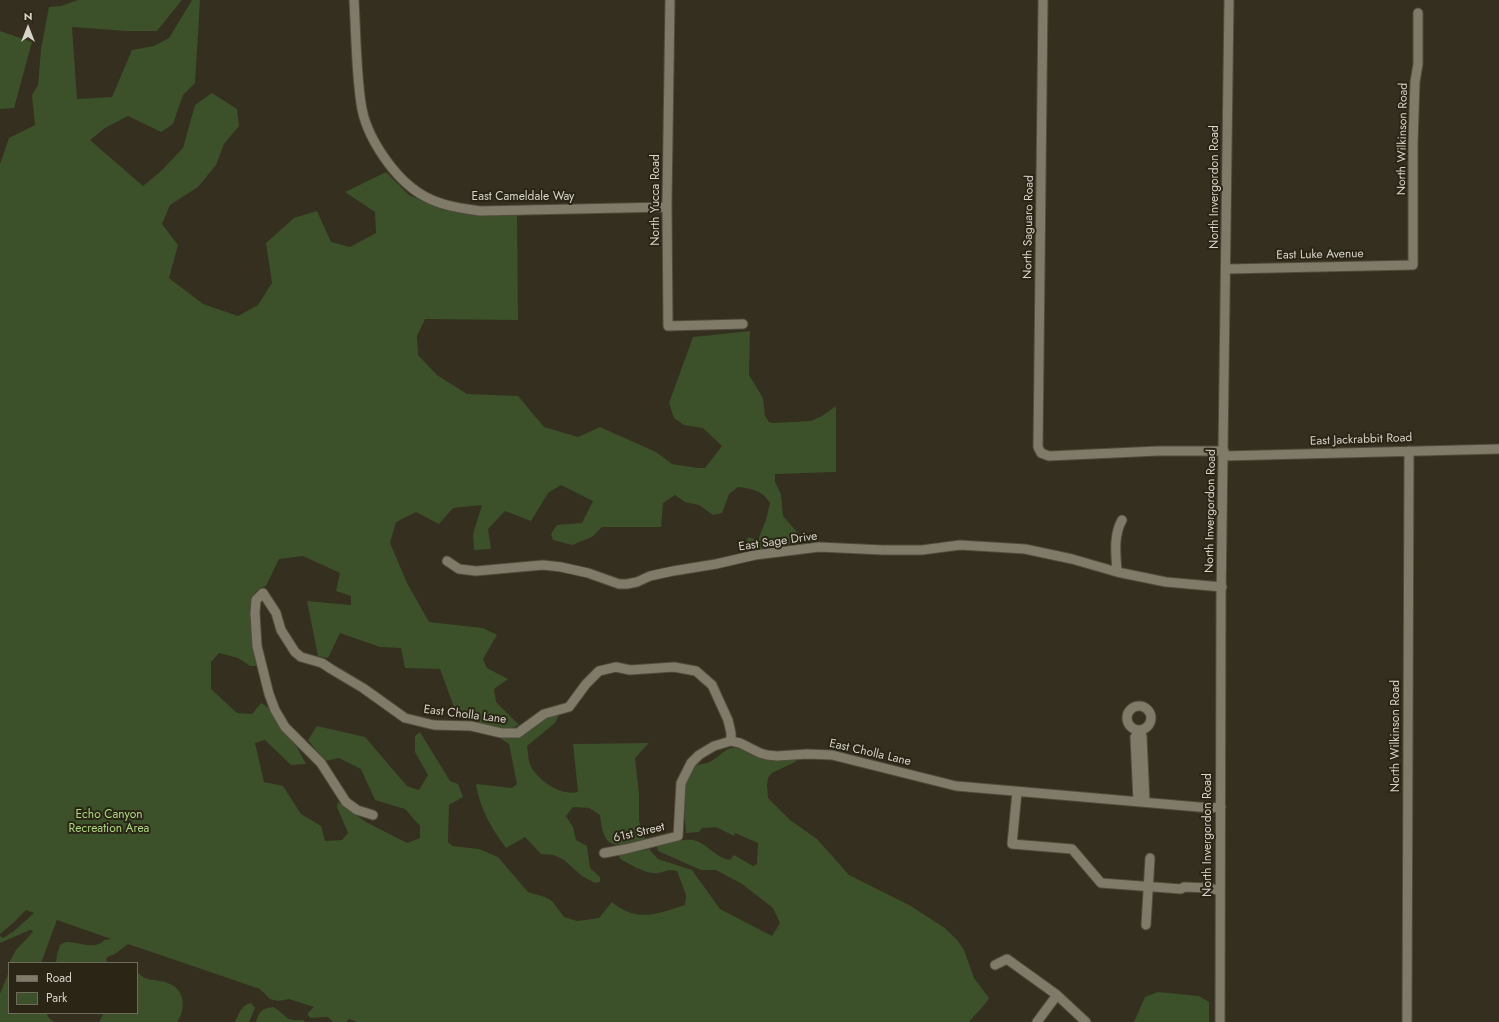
<!DOCTYPE html>
<html>
<head>
<meta charset="utf-8">
<style>
  body { margin:0 }
  #map { position:relative; width:1499px; height:1022px; overflow:hidden; background:#342f1e; font-family:Jost,sans-serif }
  canvas { display:block }
  .legend { position:absolute; left:8px; top:962px; width:130px; height:52px; box-sizing:border-box; background:#2a2515; border:1px solid #6f6b5d; margin:0; padding:5px 7px; list-style:none; font-size:12px; color:#d6d3c9 }
  .legend li { display:flex; align-items:center; gap:8px; height:20px }
  .legend b { width:20px; border:1px solid #6f6b5d }
  .north { position:absolute; left:8px; top:8px; width:40px; height:40px; -webkit-text-stroke:3px #2a2515; paint-order:stroke; rotate:0deg; font-size:11px; font-weight:700; line-height:16px; text-align:center; color:#d6d3c9 }
  .north::after { content:''; display:block; margin:auto; width:14px; height:18px; background:#d6d3c9; clip-path:polygon(50% 0,100% 100%,50% 72%,0 100%) }
</style>
</head>
<body>
<div id="map">
<canvas width="1499" height="1022"></canvas>
<ul class="legend">
<li><b style="height:5px;background:#807a68"></b>Road</li>
<li><b style="height:11px;background:#3c5029"></b>Park</li>
</ul>
<div class="north">N</div>
</div>
<script>
const ctx = document.querySelector('canvas').getContext('2d');
ctx.lineJoin = 'round';
function fillPath(path, color) { ctx.fillStyle = color; ctx.fill(path, 'evenodd'); }
function strokePath(path, color, width, dash) { ctx.strokeStyle = color; ctx.lineWidth = width; ctx.lineCap = dash ? 'butt' : 'round'; ctx.setLineDash(dash || []); ctx.stroke(path); }
function label(font, color, halo, rows, align = 'center') {
  ctx.font = font + ' Jost,sans-serif'; ctx.lineWidth = 4; ctx.setLineDash([]); ctx.textBaseline = 'middle'; ctx.strokeStyle = halo; ctx.fillStyle = color; for (const [text, x, y, turn = 0] of rows) {
    ctx.save(); ctx.translate(x, y); ctx.rotate((+turn || 0) * Math.PI / 180); ctx.textAlign = isNaN(turn) ? turn : align; if (halo) ctx.strokeText(text, 0, 0); ctx.fillText(text, 0, 0); ctx.restore();
  }
}
fillPath(new Path2D(`
  M78 0H182L157 31H126L72 27 77 99 112 97 132 50 154 46 169 38 192 0H200L195 83 183 95 173 124 161 132 128 116 105 128 90 140 143 186 161 171 183 148 195 105 212 93 237 109 239 126 224 144 216 165 198 187 170 205 162 224 178 245 169 278 203 304 238 316 258 305 272 283 266 243 294 218 317 211 331 242 350 247 376 233 375 212 345 192 386 172 409 195 443 210 517 215 518 320 425 319 417 336 418 355 437 375 467 394 518 396 544 427 578 437 600 427 656 452 672 464 697 468H705L722 446 703 428 684 425 674 418 669 403 693 337 750 331 749 375 763 398 765 416 769 422 773 423 811 421 822 416 836 406V472L775 474V482L781 494 783 516 804 540 801 542 749 551 745 546 748 537 758 540 766 520 770 503C762 490 752 489 738 487L729 494 722 513 713 515 699 505 685 502 675 495 663 503 661 527H602L592 537 572 545 553 540 551 534 557 525 582 523 593 501 561 485 548 493 531 521 505 511 488 529 491 549 474 550 473 534 482 505 453 508 439 524 416 512 396 522 390 543 407 583 429 622 483 628 497 635 483 659 487 668 508 679 494 689 496 702 519 725 506 730 458 718 440 669 405 668 401 648 380 647 340 633 328 658 318 656 307 601 351 605V596L336 591 340 573 303 556 279 559 266 586C261 587 254 592 253 597 249 610 255 651 257 666H250L238 658 219 653 211 662V689L237 713 252 714 261 703C279 712 297 746 306 764L291 765 265 740 255 743 264 782 283 786 301 814 321 826 325 841 342 840 348 833 337 807 338 802 366 822 407 843 420 838V826L405 809 375 800 361 769 339 758 325 761 308 740 317 726 365 737 407 786 419 790 428 775 415 752V736L420 732 450 781 458 784 463 797 449 805 448 842 452 846 479 849 498 857 528 892 545 897 552 901 564 917 577 921 599 918 612 902C637 923 657 914 685 905L686 895 677 871C666 869 668 871 658 873 647 875 629 864 619 858L620 855 649 849 658 859 692 870 720 909 772 936 780 923 773 908 742 884 716 870H701L658 851 657 846C669 843 685 837 697 841 709 846 717 858 730 860L734 855 753 866 757 864 758 843 735 833 734 836 716 827 702 828 699 832 686 833C685 815 679 781 694 767 698 763 706 765 713 760 721 755 727 746 737 748 743 749 749 754 754 756 768 761 783 760 797 759L795 762 772 773 768 778 767 785 768 798 790 820 817 839 849 875 909 905 945 928 958 941 964 950 974 978 989 998C984 1007 976 1013 969 1022H357L349 1019 346 1022H333L328 1017 311 1018 308 1016V1013L314 1007 289 999 278 1001 270 999 260 989 128 944 115 954 107 957 106 960 108 963H56L57 955 60 945C62 944 64 942 66 942 77 941 96 951 104 940L111 939 57 920 41 963H9L16 950 33 932 32 930H30L0 943V936L3 938 14 931 34 913 26 910 13 923 0 934V164L9 138 35 125 32 95 38 85 41 49 49 7 61 6Z
  M0 31 32 42 14 108 0 109Z
  M560 713 555 723 527 746C528 751 528 756 529 761 533 778 561 797 578 792L573 744 649 743 635 758 639 794V821L645 839C615 846 604 853 600 815L589 808 573 807 566 816 573 827 576 840 587 846 590 868 600 877V882L595 883 582 876 564 860 554 855 541 854 525 837 506 848C491 828 481 810 476 786L477 784 512 788 517 784 509 744 501 739 543 718Z
  M9 964V1013H47L48 1017 54 1022H0V994L8 974Z
  M137 972C140 975 144 978 148 979 155 981 162 980 170 984 185 990 186 1010 177 1022H99L104 1013H137Z
  M1158 992 1199 996 1209 1002V1022H1134L1145 997Z
  M251 1003 255 1008 249 1022H235C239 1014 241 1005 251 1003Z
  M273 1007C287 1015 285 1022 303 1020L305 1022H256C260 1011 260 1009 273 1007Z`), '#3c5029');
const minor = new Path2D(`
  M354 0C356 34 356 70 361 103 365 136 395 180 424 196 442 206 460 208 480 211L667 207
  M670 0 667 203 668 326 743 324
  M1043 0 1038 447 1041 453 1049 456 1158 451H1224
  M1227 269 1413 265V144L1415 82 1418 64V13
  M1224 456 1499 449
  M447 561 459 569 476 571 543 565 561 567 588 573 619 584H627L637 582 650 576 673 571 716 564 755 555 819 547 883 550H922L960 545 1025 549 1072 559 1117 572 1166 582 1222 587
  M1117 572C1116 555 1113 536 1122 520
  M1127 718a12 12 0 1 1 24 0a12 12 0 1 1-24 0Z
  M1017 792 1012 844 1072 849 1101 883 1181 889 1184 887 1210 888 1220 891
  M1138 801 1135 737 1139 731 1142 736 1145 802
  M373 815 357 810 346 802 321 763 285 727 275 710 269 694 257 646 255 613 256 600 263 593 276 613 281 630 295 652 301 657 322 663 331 669 363 688 405 718 434 725 471 726 501 733H518L544 714 569 707 586 684 599 671 616 667 630 670 674 667 696 671 712 685 728 720 731 733V741
  M604 853 626 849 678 836 681 783 691 763 699 755 714 746 731 741 740 743 760 753 767 755 777 756 807 754 832 755 956 786 1210 808 1221 807
  M1146 925 1150 858
  M995 965 1007 959 1057 995 1086 1022
  M1037 1022 1057 995
  M1220 1022 1221 601 1229 0
  M1407 1022 1409 451`);
strokePath(minor, '#504c3d', 11);
strokePath(minor, '#807a68', 9);
label('12px', '#d6d3c9', '#2a2515', [
  ["North Wilkinson Road",1403,139,-89],
  ["North Invergordon Road",1215,187,-90],
  ["East Cameldale Way",523,197],
  ["North Yucca Road",656,200,-90],
  ["North Saguaro Road",1029,227,-89],
  ["East Luke Avenue",1320,255,-1],
  ["East Jackrabbit Road",1361,440,-2],
  ["North Invergordon Road",1211,511,-89],
  ["East Sage Drive",778,542,-8],
  ["East Cholla Lane",465,715,7],
  ["North Wilkinson Road",1396,736,-90],
  ["East Cholla Lane",870,753,13],
  ["61st Street",639,833,-13],
  ["North Invergordon Road",1208,835,-90]
]);
label('12px', '#abd881', '#2a2515', [
  ["Echo Canyon",109,815],
  ["Recreation Area",109,829]
]);
</script>
</body>
</html>
